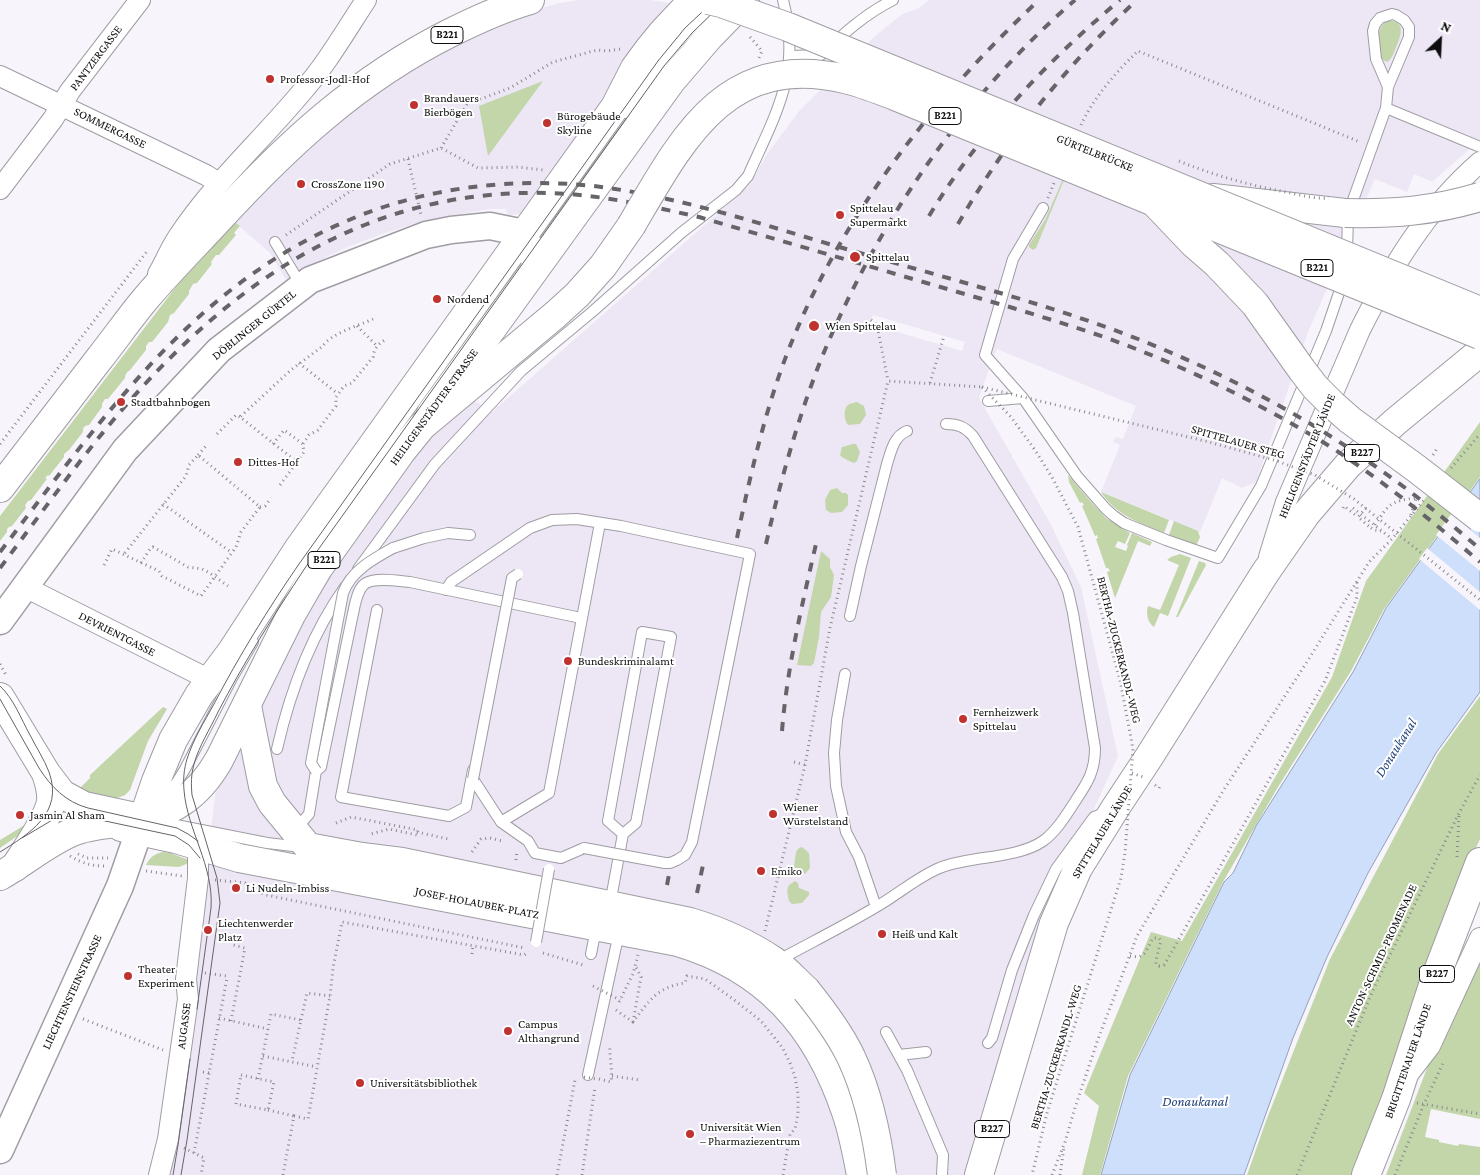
<!DOCTYPE html>
<html>
<head>
<meta charset="utf-8">
<style>
  body { margin:0 }
  #map { position:relative; width:1480px; height:1175px; overflow:hidden; background:#f7f4fb; font-family:"Crimson Pro",serif }
  canvas { display:block }
  .north { position:absolute; left:1415px; top:15px; width:50px; height:50px; -webkit-text-stroke:4px #fff; paint-order:stroke; rotate:25deg; font-size:14px; font-weight:700; line-height:20px; text-align:center; color:#0e0d0f }
  .north::after { content:''; display:block; margin:auto; width:18px; height:22px; background:#0e0d0f; clip-path:polygon(50% 0,100% 100%,50% 72%,0 100%) }
</style>
</head>
<body>
<div id="map">
<canvas width="1480" height="1175"></canvas>
<div class="north">N</div>
</div>
<script>
const ctx = document.querySelector('canvas').getContext('2d');
ctx.lineJoin = 'round';
function fillPath(path, color) { ctx.fillStyle = color; ctx.fill(path, 'evenodd'); }
function strokePath(path, color, width, dash) { ctx.strokeStyle = color; ctx.lineWidth = width; ctx.lineCap = dash ? 'butt' : 'round'; ctx.setLineDash(dash || []); ctx.stroke(path); }
function label(font, color, halo, rows, align = 'center') {
  ctx.font = font + ' "Crimson Pro",serif'; ctx.lineWidth = 4; ctx.setLineDash([]); ctx.textBaseline = 'middle'; ctx.strokeStyle = halo; ctx.fillStyle = color; for (const [text, x, y, turn = 0] of rows) {
    ctx.save(); ctx.translate(x, y); ctx.rotate((+turn || 0) * Math.PI / 180); ctx.textAlign = isNaN(turn) ? turn : align; if (halo) ctx.strokeText(text, 0, 0); ctx.fillText(text, 0, 0); ctx.restore();
  }
}
fillPath(new Path2D(`
  M580 0H650L681 5 522 214 509 215 507 213 506 209H490L442 217 416 223 385 233 355 244 326 257 286 280 270 253 232 220 335 121 415 64 523 13 560 3Z
  M929 0H1480V140L1432 182 1414 174 1407 192 1375 179 1308 332 1256 482 1242 488 1222 478 1200 532 1101 492 1120 445 1113 442 1116 437 1123 439 1136 406 997 349 992 360 979 398 1050 523 1081 587 1118 756 1053 899 976 1175H166L175 1137 222 737 445 381 492 412 749 186 767 154 800 110 874 37 901 15 919 8ZM873 315 965 342 962 351 870 324Z`), '#ede7f5');
fillPath(new Path2D(`
  M1386 21C1405 19 1402 33 1397 45 1394 52 1392 59 1387 62L1380 58C1379 45 1375 31 1386 21Z
  M543 81 488 156 479 106Z
  M1063 179 1064 180 1036 248 1033 250 1029 247V245L1045 220Z
  M232 220 240 226 234 233 236 235 219 255H216L211 262 212 264 197 283 193 284 189 291V294L174 313 170 315 168 322 152 342H149L146 346V350L130 370C127 372 125 374 125 378L108 399H105L102 404V407L89 425 85 426 83 429V432L69 450 64 454V457L49 476 48 475 45 478 47 479 31 500 28 501 25 505 26 508 12 526 9 527 7 529V532L0 541V516L182 279Z
  M857 402 864 406 866 415 860 424 848 425C844 420 843 410 848 405 849 404 856 402 857 402Z
  M1480 422V477L1384 609 1351 671 1278 787 1223 882 1128 1076 1100 1175H1082L1099 1106 1084 1093 1151 932 1182 941 1332 677 1366 581Z
  M853 444H856L860 452 857 461 854 463C851 462 842 458 840 455L842 447Z
  M1068 475 1091 502 1106 518 1130 533 1125 544 1118 541 1115 547 1126 551 1128 546 1127 545 1132 533 1152 542 1150 546 1138 541 1115 598 1107 572 1110 571 1108 568H1106L1096 539 1098 538 1097 535 1095 536 1082 506 1084 505 1082 502 1080 503 1069 482Z
  M837 488 842 493H846L848 495V505L842 512 831 513 826 510 825 500 830 490Z
  M1101 492 1169 520 1164 533C1138 522 1117 516 1101 492Z
  M1174 521 1198 531 1200 537 1196 546 1169 535Z
  M821 551 830 559V567L834 575 831 597 821 612 819 637 814 663 811 666 797 665Z
  M1180 554 1191 558 1168 616 1160 613 1154 627C1147 622 1146 613 1148 606L1160 610 1179 565 1167 560 1171 557Z
  M1199 561 1205 563 1206 565 1178 617H1176Z
  M1480 696V839L1466 870 1356 1175H1247L1266 1121 1330 959 1438 754Z
  M163 707 167 709 148 741 130 790 125 795 115 799 80 791 79 789 90 778V775Z
  M28 823 22 833 0 848V840Z
  M802 847 809 853 810 868 805 874 794 867 796 852 799 848Z
  M163 852 170 853 189 860 191 862 179 867 146 865C150 857 154 854 163 852Z
  M795 881 798 883 799 888 809 892V895L802 903 792 904 789 901C787 891 785 886 795 881Z
  M1480 950V1119L1431 1109 1425 1137 1439 1140V1142L1458 1146 1459 1144 1480 1147V1175H1386L1439 1037Z`), '#c2d6aa');
const water = new Path2D(`
  M1480 479V692L1436 753 1368 873 1327 957 1293 1038 1244 1175H1101L1130 1075 1224 882 1233 873 1256 826 1353 672 1386 608Z`);
fillPath(water, '#cedffc');
strokePath(water, '#94a0b5', 1);
fillPath(new Path2D(`
  M1451 514 1480 538V571L1436 535Z
  M1427 548 1480 592V610L1419 559Z`), '#f7f4fb');
const service = new Path2D(`
  M790 56 821 55C843 34 865 14 893 0
  M1386 108 1480 147
  M625 113C652 75 679 37 715 5
  M1043 208 1013 259 985 355 1023 398 1077 476 1106 509 1114 516 1124 523 1166 540 1218 558 1261 486 1326 331 1343 281
  M275 242 301 285
  M1347 254 1348 214 1386 108 1388 87 1409 37V27L1404 20 1396 15 1392 14 1380 18 1375 24 1373 31 1376 59 1388 87
  M988 401 1023 398
  M393 548 424 538 448 533 470 535
  M358 569 435 464 521 371 592 312 681 233 736 190 748 176C776 113 802 72 783 0
  M446 590 451 582 530 528 552 520 577 519 621 526 750 554 692 842 685 855 677 860
  M377 610 341 797 449 816 466 807 473 770
  M850 616 861 566 887 464C891 451 894 436 907 431
  M845 674 837 720 834 753 836 786 846 832 859 857 876 907
  M277 749C290 692 310 636 345 587
  M473 779 501 822 528 841 535 853 561 858 584 848
  M156 805 177 782 185 769 232 678 253 642
  M501 822 549 793 600 523
  M166 823 267 843 302 847
  M295 830 309 814 316 771 321 767 355 604C357 597 359 587 366 583 377 577 398 581 410 582L581 618
  M610 904 623 834 636 823 671 637 642 632 608 821 623 834
  M777 961C810 943 844 926 876 907 897 895 915 879 937 869 950 863 964 861 977 859 997 856 1026 853 1043 841 1056 832 1067 814 1076 800 1088 782 1095 771 1095 748L1073 613 1068 591 1062 577 973 436C965 427 958 424 946 424
  M886 1032 907 1070 943 1155 942 1175
  M988 1043 992 1038 1012 970 1034 915 1056 869 1094 817 1106 812
  M899 1055 926 1052
  M588 1075 617 942 606 928 594 939 591 954`);
const minor = new Path2D(`
  M0 76 206 175 219 183
  M0 189 53 119 70 91 140 0
  M158 274C165 262 170 249 178 237 213 184 260 142 301 93 326 65 345 32 366 0
  M1269 557 1286 502 1360 330C1391 268 1427 208 1480 162
  M25 587 210 680
  M1410 1072 1430 1046 1480 938
  M159 1175 168 1139 188 999 186 979 198 878V845`);
const tertiary = new Path2D(`
  M0 621 125 450 219 350 310 280 426 235 451 230 490 226 524 233 536 265
  M0 1150 120 886 139 831`);
const secondary = new Path2D(`
  M431 413 672 80 709 37 745 0
  M0 697 46 773 62 794 84 806 140 818
  M247 706 263 786 272 803 308 847 362 857 402 862 690 922C720 931 749 944 774 961 786 969 796 981 806 990
  M121 827 176 839 239 858 678 942C766 968 817 1026 846 1112 853 1132 857 1154 861 1175
  M139 831 156 781 173 740 199 695 232 651 299 548 615 107 635 68 649 49 662 33 693 0
  M15 867C25 851 49 818 51 801 52 791 49 782 46 773`);
const primary = new Path2D(`
  M0 488C33 445 66 402 99 359 115 339 130 317 147 297 170 270 195 245 219 219 288 144 358 79 450 33 476 20 502 8 530 0
  M0 876C23 863 51 840 75 831 92 825 110 824 128 822 170 815 198 797 219 760L291 615 306 589 319 567 401 452 422 426 555 315 577 295 603 266 631 226
  M979 1175 1054 923 1078 868 1116 807 1149 757 1265 573 1306 514 1348 465 1395 422 1480 352
  M1366 1175 1396 1099 1435 979 1480 862`);
const trunk = new Path2D(`
  M1213 198 1345 213`);
strokePath(service, '#9f9ca3', 12);
strokePath(minor, '#9f9ca3', 22);
strokePath(tertiary, '#9f9ca3', 29);
strokePath(secondary, '#9f9ca3', 30);
strokePath(primary, '#9f9ca3', 30);
strokePath(trunk, '#9f9ca3', 30);
strokePath(new Path2D(`
  M750 37 762 51 759 58
  M1081 125C1093 98 1117 71 1138 51L1360 142
  M441 148 467 104 510 88 553 62 597 50 607 51 621 49
  M408 159 421 215
  M1048 198 1054 183
  M286 235 390 164 441 148 478 168 518 167 543 170
  M373 319C360 325 330 334 323 346L292 369 240 417 297 462 304 452 303 444 309 435 318 430 336 406V397L344 386 352 383 373 357C374 348 379 343 387 339
  M871 320 877 325 888 381
  M357 326 377 346
  M299 363 338 394
  M930 383 944 336
  M217 434 236 415 240 417
  M0 444 148 250
  M273 444 284 430 303 444
  M198 455 207 445
  M1433 455 1438 447
  M1451 468 1480 434
  M280 485 297 462 302 466
  M163 504 231 552
  M260 507 265 506 271 498
  M1343 508 1344 506 1358 517
  M1353 508 1392 539
  M1411 515 1417 495
  M1375 525C1389 504 1390 501 1416 498
  M1371 528 1374 530 1381 531
  M141 563 150 549 153 547 188 567 202 569 208 572 228 586
  M104 565 112 549 159 571 162 576 201 596 236 547 241 532 260 507 198 455 189 465 186 476 124 554
  M0 664 7 677
  M794 762 805 765
  M1155 785 1159 788 1161 784
  M336 823 351 817 418 830 417 835 389 829 371 834
  M417 832 448 839
  M472 852 481 839 490 838 502 841
  M78 854 87 858H108
  M70 856C82 863 91 866 104 866
  M1457 857 1459 816
  M516 860 517 851
  M146 871 182 876
  M215 880 245 883 254 890 266 895 525 948
  M765 931 805 765 830 628 888 381 982 387
  M543 953 583 965
  M472 954 473 945
  M1130 956 1139 957 1145 953 1153 938H1159L1161 941 1156 960V964L1159 966 1164 965 1166 962 1325 681 1357 597V581
  M205 973 227 976
  M619 1002 633 974 638 955
  M616 1010 633 1022C649 1001 657 987 685 983L687 976 705 979 733 999 761 1021 782 1047 790 1063 795 1077 798 1094V1114L795 1129 790 1134 783 1175
  M219 1018 268 1029
  M83 1019 163 1050
  M301 1020 307 993 330 996
  M231 1021 245 948 233 945
  M633 1022 641 977 636 967
  M263 1056 317 1067
  M203 1072 209 1073
  M241 1075 274 1082 268 1110 236 1104Z
  M612 1076 640 1080
  M258 1079 271 1014 301 1020 292 1061
  M599 1079 611 1082C613 1070 609 1057 610 1045
  M1417 1103 1480 1114
  M268 1110 294 1116
  M184 1148 204 1158 201 1175
  M194 1153 227 978
  M283 1175 294 1116 308 1119 330 996 333 968 342 922 524 955 529 952
  M557 1175 575 1080
  M582 1175 595 1087
  M1052 1175 1065 1142 1075 1108 1097 1042 1137 936 1223 791 1305 665 1369 562 1392 539 1424 500
  M1060 1175 1064 1147
  M1297 1175 1372 992 1459 813 1480 775
  M1395 1175 1424 1104 1444 1061`), '#8b898e', 3, [1, 4]);
strokePath(service, '#fff', 10);
strokePath(minor, '#fff', 20);
strokePath(tertiary, '#fff', 26);
strokePath(secondary, '#fff', 28);
strokePath(primary, '#fff', 28);
strokePath(trunk, '#fff', 28);
strokePath(new Path2D(`
  M0 686C14 699 21 719 30 735 36 747 44 759 49 772 64 813 29 834 0 852
  M0 699 39 768C51 787 66 802 88 808L177 828 188 834 198 841
  M22 838 54 819 65 817 82 816 175 836 189 845 200 858
  M197 1009 211 908C214 866 187 830 184 790 183 779 184 769 187 759 193 740 204 722 214 704 239 656 268 609 299 564L658 61 685 28 715 0
  M173 1175 178 1145 190 1059
  M181 1175 187 1140 220 903 217 878 192 795C191 784 191 775 194 764 199 746 210 729 218 712 244 662 274 615 305 568L664 66 692 33 726 0`), '#666468', 1);
strokePath(new Path2D(`
  M929 216C980 132 1046 62 1120 0
  M958 224C1006 141 1066 65 1137 0
  M737 538C749 481 762 424 781 370 832 227 929 103 1039 0
  M766 544C780 483 797 421 820 362 876 224 962 98 1075 0
  M0 552C98 424 189 290 342 223 421 188 508 177 594 186 684 197 772 228 860 253 953 280 1048 304 1138 339 1221 372 1300 413 1372 464 1410 490 1445 519 1480 549
  M0 568C47 506 92 441 145 384 254 266 382 189 547 193 599 194 649 206 699 217L1013 308C1055 321 1096 333 1136 349 1202 375 1266 407 1326 444 1381 479 1431 520 1480 562
  M782 731C787 668 802 605 816 544
  M667 885 672 859
  M697 893 703 865`), '#666468', 4, [9, 9]);
const serviceBridge = new Path2D(`
  M316 771 311 763 343 593C351 571 373 559 393 548
  M473 779 512 578 518 574
  M584 848 665 863H670L677 860
  M536 942 549 869`);
const secondaryBridge = new Path2D(`
  M806 990C823 1011 839 1032 851 1057 868 1093 877 1135 882 1175`);
const primaryBridge = new Path2D(`
  M708 0 721 3 788 27 1480 311
  M631 226C682 139 726 51 845 79 862 83 879 90 895 96L1480 335`);
const trunkBridge = new Path2D(`
  M1154 202 1194 244 1217 264 1255 304 1302 370 1315 387 1333 405 1350 420 1417 469 1480 518
  M1345 213C1394 214 1433 211 1480 197`);
strokePath(serviceBridge, '#9f9ca3', 12, []);
strokePath(secondaryBridge, '#9f9ca3', 30, []);
strokePath(primaryBridge, '#9f9ca3', 30, []);
strokePath(trunkBridge, '#9f9ca3', 30, []);
strokePath(new Path2D(`
  M1179 161C1215 176 1253 186 1291 193 1304 196 1316 199 1329 198
  M982 387 1011 417 1035 450 1053 479 1078 527 1120 680 1133 749 1125 853 1121 878 1047 1113 1032 1175
  M982 387 1209 442 1274 460 1315 475 1354 499 1480 600
  M1366 508 1358 517 1371 528
  M1132 773 1143 777
  M593 986 620 1000
  M584 1077 596 1079`), '#8b898e', 3, [1, 4]);
strokePath(serviceBridge, '#fff', 10);
strokePath(secondaryBridge, '#fff', 28);
strokePath(primaryBridge, '#fff', 28);
strokePath(trunkBridge, '#fff', 28);
for (const [x, y, r, color] of [
  [270,79,5,"#c0322f"],
  [414,105,5,"#c0322f"],
  [547,123,5,"#c0322f"],
  [301,184,5,"#c0322f"],
  [840,215,5,"#c0322f"],
  [855,257,6,"#c0322f"],
  [437,299,5,"#c0322f"],
  [814,326,6,"#c0322f"],
  [121,402,5,"#c0322f"],
  [238,462,5,"#c0322f"],
  [568,661,5,"#c0322f"],
  [963,719,5,"#c0322f"],
  [773,814,5,"#c0322f"],
  [20,815,5,"#c0322f"],
  [761,871,5,"#c0322f"],
  [236,888,5,"#c0322f"],
  [208,930,5,"#c0322f"],
  [882,934,5,"#c0322f"],
  [128,976,5,"#c0322f"],
  [508,1031,5,"#c0322f"],
  [360,1083,5,"#c0322f"],
  [690,1134,5,"#c0322f"]
]) { const dot = new Path2D(); dot.arc(x, y, r, 0, 2 * Math.PI); ctx.fillStyle = color; ctx.fill(dot); strokePath(dot, '#fff', 2); }
for (const [x, y, w] of [
  [447,35,32],
  [945,116,32],
  [1317,268,32],
  [1362,453,35],
  [324,560,32],
  [1437,974,35],
  [992,1129,35]
]) { const box = new Path2D(); box.roundRect(x - w / 2, y - 8.5, w, 17, 4); ctx.fillStyle = '#fff'; ctx.fill(box); strokePath(box, '#0e0d0f', 1); }
label('bold 11px', '#0e0d0f', null, [
  ["B221",447,35],
  ["B221",945,116],
  ["B221",1317,268],
  ["B227",1362,453],
  ["B221",324,560],
  ["B227",1437,974],
  ["B227",992,1129]
]);
label('12px', '#0e0d0f', '#fff', [
  ["PANTZERGASSE",96,58,-53],
  ["SOMMERGASSE",110,128,26],
  ["GÜRTELBRÜCKE",1095,153,22],
  ["DÖBLINGER GÜRTEL",254,325,-39],
  ["HEILIGENSTÄDTER STRASSE",434,407,-54],
  ["SPITTELAUER STEG",1238,442,16],
  ["HEILIGENSTÄDTER LÄNDE",1307,456,-68],
  ["DEVRIENTGASSE",117,634,27],
  ["BERTHA-ZUCKERKANDL-WEG",1119,650,76],
  ["SPITTELAUER LÄNDE",1102,832,-59],
  ["JOSEF-HOLAUBEK-PLATZ",477,903,11],
  ["ANTON-SCHMID-PROMENADE",1381,955,-65],
  ["LIECHTENSTEINSTRASSE",72,992,-65],
  ["AUGASSE",184,1026,-83],
  ["BERTHA-ZUCKERKANDL-WEG",1056,1057,-73],
  ["BRIGITTENAUER LÄNDE",1408,1061,-71]
]);
label('12px', '#0e0d0f', '#fff', [
  ["Professor-Jodl-Hof",280,79],
  ["Brandauers",424,98],
  ["Bierbögen",424,112],
  ["Bürogebäude",557,116],
  ["Skyline",557,130],
  ["CrossZone 1190",311,184],
  ["Spittelau",850,208],
  ["Supermarkt",850,222],
  ["Spittelau",866,257],
  ["Nordend",447,299],
  ["Wien Spittelau",825,326],
  ["Stadtbahnbogen",131,402],
  ["Dittes-Hof",248,462],
  ["Bundeskriminalamt",578,661],
  ["Fernheizwerk",973,712],
  ["Spittelau",973,726],
  ["Wiener",783,807],
  ["Würstelstand",783,821],
  ["Jasmin Al Sham",30,815],
  ["Emiko",771,871],
  ["Li Nudeln-Imbiss",246,888],
  ["Liechtenwerder",218,923],
  ["Platz",218,937],
  ["Heiß und Kalt",892,934],
  ["Theater",138,969],
  ["Experiment",138,983],
  ["Campus",518,1024],
  ["Althangrund",518,1038],
  ["Universitätsbibliothek",370,1083],
  ["Universität Wien",700,1127],
  ["– Pharmaziezentrum",700,1141]
], 'left');
label('italic 14px', '#24457e', '#fff', [
  ["Donaukanal",1396,748,-58],
  ["Donaukanal",1195,1102]
]);
</script>
</body>
</html>
